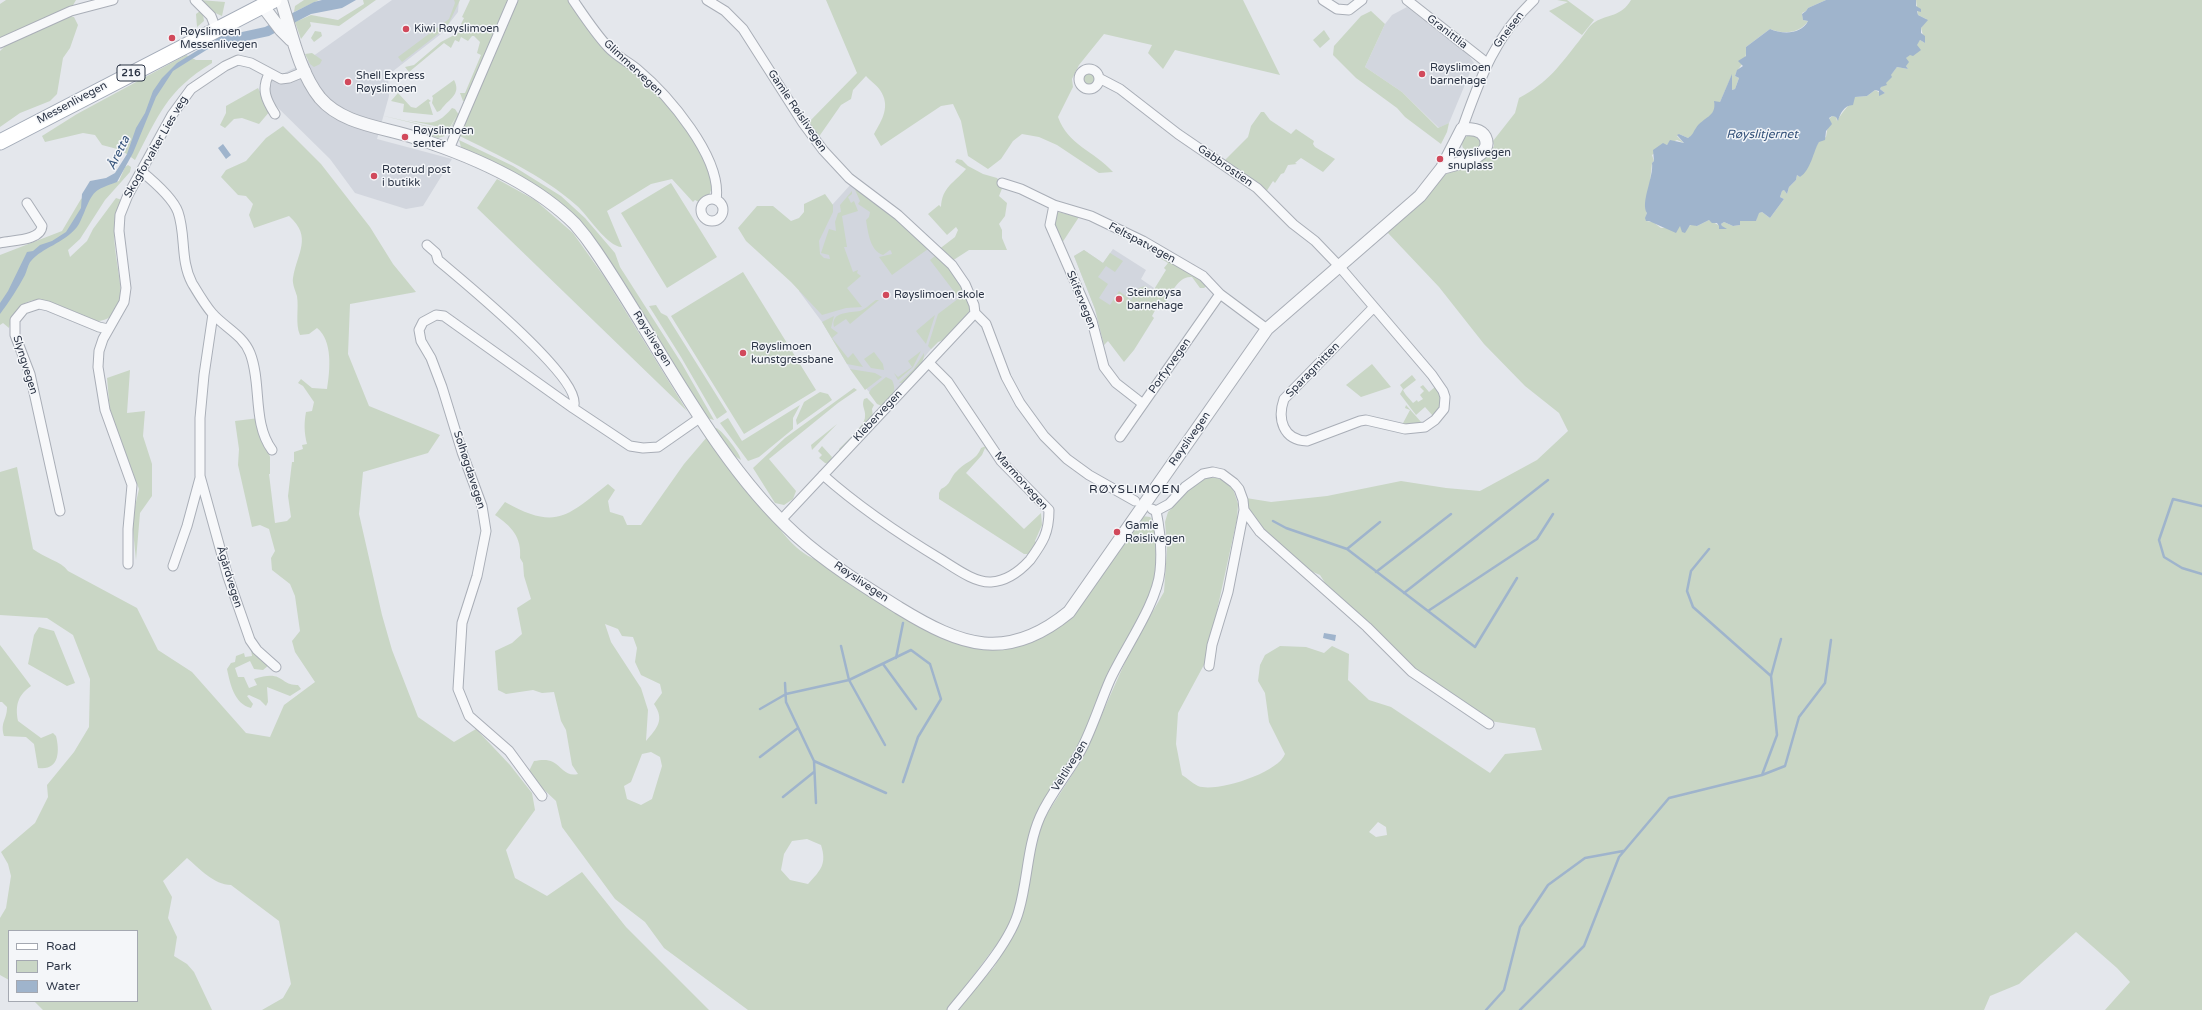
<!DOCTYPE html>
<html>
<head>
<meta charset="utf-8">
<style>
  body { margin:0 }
  #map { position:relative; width:2202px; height:1010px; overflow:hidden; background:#e4e7ec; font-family:"Varela Round",sans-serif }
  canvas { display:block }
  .legend { position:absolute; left:8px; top:930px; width:130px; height:72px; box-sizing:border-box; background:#f4f6f9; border:1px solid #a4a8b1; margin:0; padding:5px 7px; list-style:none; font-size:12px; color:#2b3445 }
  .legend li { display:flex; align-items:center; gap:8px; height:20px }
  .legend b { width:20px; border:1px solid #a4a8b1 }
</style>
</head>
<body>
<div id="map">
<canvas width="2202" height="1010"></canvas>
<ul class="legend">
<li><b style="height:5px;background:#fff"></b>Road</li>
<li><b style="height:11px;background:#c9d6c5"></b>Park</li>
<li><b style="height:11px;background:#9fb4cc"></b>Water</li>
</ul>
</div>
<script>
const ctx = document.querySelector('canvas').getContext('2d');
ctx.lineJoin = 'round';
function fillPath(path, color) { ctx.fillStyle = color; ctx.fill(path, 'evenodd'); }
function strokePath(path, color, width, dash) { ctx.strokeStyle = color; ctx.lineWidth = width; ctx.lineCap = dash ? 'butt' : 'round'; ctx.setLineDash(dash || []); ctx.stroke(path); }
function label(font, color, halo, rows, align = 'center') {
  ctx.font = font + ' "Varela Round",sans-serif'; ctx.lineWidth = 3; ctx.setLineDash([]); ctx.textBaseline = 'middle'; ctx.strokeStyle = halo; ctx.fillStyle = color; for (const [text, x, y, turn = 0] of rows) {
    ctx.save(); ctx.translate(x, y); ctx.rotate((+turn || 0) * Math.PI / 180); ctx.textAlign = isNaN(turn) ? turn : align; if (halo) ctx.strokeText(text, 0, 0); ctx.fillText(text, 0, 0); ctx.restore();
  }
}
fillPath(new Path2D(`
  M392 0H459L458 12 441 34 388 75 389 96 377 139 452 159 423 206 406 209 355 193 330 159 269 99 263 84 302 64Z
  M1407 7 1445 37 1466 51 1474 63 1449 123 1439 128 1402 92 1365 67 1385 24 1392 15Z
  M852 183 927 245 965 288 942 340 938 342 931 349 894 395 880 405 850 369 822 322 799 291 805 252 823 215Z
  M1113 249 1146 270 1141 279 1154 288 1153 291 1121 321 1104 345 1095 309 1074 256 1084 250 1103 263Z`), '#d2d6de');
fillPath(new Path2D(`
  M6 0H76L72 7 0 41V4Z
  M200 0 225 2 222 16 213 12Z
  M304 0H319L294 12 295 6Z
  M363 0H376L339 26 310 22 311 26 301 39 295 22 311 15 338 20 364 4Z
  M454 0H460L447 27 402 62 398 57 449 19 455 3Z
  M470 0H510L465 101H463L460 93H465L481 55 477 53 480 42 474 36H472L468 41 461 37 459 42 455 40 451 48 444 43 409 72 405 67 414 65 441 42 456 34 464 18 462 17Z
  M515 0H570L631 70 635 72 673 107 706 160 712 187 709 196 701 203 695 200 693 202 672 179 651 184 607 211 622 247C607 247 588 215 576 205 541 174 499 156 458 135Z
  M826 0H1243L1280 75 1175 50 1163 69 1148 53 1152 45 1104 34 1079 65 1072 79 1073 87 1058 117C1068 145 1094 151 1113 172L1099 173 1057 145 1039 137 1022 134 1013 141 1001 159 988 169 968 156 961 121 953 104 941 106 881 146 874 134C882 120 891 106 880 90 877 85 870 81 866 76L853 90 851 99 841 105 818 138 807 124 857 73Z
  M1557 0H1567L1594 20 1582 35 1549 11 1568 2Z
  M1631 0H1826L1808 8 1806 11 1802 13 1803 20 1808 21C1800 34 1782 34 1770 29L1746 47C1747 65 1740 63 1735 76L1739 78 1735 89 1732 90V75L1720 102 1710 117 1701 123 1693 135 1688 138 1679 134 1677 136 1684 143 1677 140 1666 145 1652 155 1654 161 1652 163 1646 221 1653 222 1661 228 1680 226 1686 229 1692 224 1697 226 1709 220 1722 227 1721 224 1724 222 1733 226 1740 225V221H1756L1758 213 1762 212 1770 218 1784 199 1780 197 1782 191 1784 190 1787 194 1789 187 1796 180 1797 175 1800 177 1819 141 1826 137 1829 119 1832 116 1836 117 1837 121C1842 112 1849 106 1854 97L1867 96 1875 90 1882 94 1885 93 1880 89 1881 87 1897 67 1908 69 1906 66V58L1920 40 1925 43 1921 28 1926 19 1918 15 1916 0H2202V1010H2105L2130 982 2117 968 2076 932 2019 984 1990 996 1984 1010H955L994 967 1018 927 1036 842 1043 820 1081 761 1130 651 1164 592 1167 549 1165 522 1168 512 1196 483 1206 478H1217L1226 482 1233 489 1238 504 1237 519 1206 661 1178 713 1176 744 1182 775C1187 778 1192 783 1198 786 1216 793 1278 773 1285 754L1269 722 1265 693 1258 681 1260 665 1265 655 1280 646 1306 647 1324 653 1332 646 1349 654 1348 680 1369 700 1391 707 1490 773 1505 754 1542 750 1535 728 1490 721 1422 677 1327 586 1320 575 1306 569 1272 539 1249 512 1246 498 1271 502 1327 496 1401 481 1446 488 1480 491 1537 460 1568 431 1559 413 1525 386 1484 344 1439 287 1388 233 1390 228 1446 174 1476 164 1490 152 1494 146 1493 141 1515 113 1519 98C1549 82 1559 66 1579 41 1584 35 1589 25 1595 22 1608 14 1621 17 1631 0ZM1378 822 1386 827 1387 835 1376 837 1369 832Z
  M200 11 203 14 204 21 197 27 196 14Z
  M1371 11 1385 24 1365 67 1402 92 1438 128 1449 123 1447 132 1441 144 1405 117 1397 108 1356 78 1333 55 1334 46 1361 16Z
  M68 16 74 17 78 25 70 48 63 58 57 94 50 101 20 113 0 127V51L6 45Z
  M1324 30 1330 39 1320 48 1313 40Z
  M315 31 321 32 322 36 314 42 311 38Z
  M312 53 322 60 320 64 314 67 310 64 305 54Z
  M186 55 196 60H212V63C166 91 159 115 135 160L121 150 102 145 95 135 83 133 45 142 42 136 77 114Z
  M1082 79a7 7 0 1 1 14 0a7 7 0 1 1-14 0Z
  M454 80C461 93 451 98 444 106 441 109 441 111 437 112L432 103 433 98 432 96Z
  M258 88 270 111 259 124 242 118 234 119 225 128 220 125 226 113V106Z
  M398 93 411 107 416 108 428 99 431 101 429 102 433 115 403 112 404 104 391 101Z
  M452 108 455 109 459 115 449 132 380 115 449 131 457 115 449 129 407 120C429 123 436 127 452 108Z
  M1261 112H1264L1270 120 1291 134 1296 129 1314 141 1313 144 1315 147 1335 159 1323 172 1301 158 1295 163 1297 164 1288 165 1284 173 1281 174 1275 183 1273 181 1266 192 1223 162 1248 137 1251 126Z
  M283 126 321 164 370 227 393 264 416 292 350 304 348 354 369 406 440 435 428 453 363 472 359 514 382 615 392 650 418 717 454 742 476 729 510 765 532 793 535 810 506 850 515 878 547 896 582 872 626 927 709 1010H262L283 998 291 984 279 921 231 885C214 885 199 868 187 858L163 881 172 897 168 918 177 937 174 956 187 964 194 972 212 1010H43L34 1001H137V931H9V980L0 975V918L6 908 11 876 8 864 1 852 35 823 48 797 47 785 74 752 89 727 90 679 73 635 47 618 0 615V472L17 467 33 549C44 558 61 561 68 571L137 608 158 650 192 672 246 733 270 737 284 705 315 682 295 652 292 641 300 631 295 596 290 584 272 570 271 558 275 551 269 529 260 525 252 527 238 465 239 449 235 421 259 418 270 457V474H269L275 523 287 521 291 517 288 496 292 462H294V452L303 449 302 445 307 444C304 432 304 423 306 412L312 411 314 402 303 386 298 383 301 379 312 388 327 389C330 370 333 341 317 328L309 334 300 335C295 324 299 308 297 296 295 290 292 283 293 278 297 253 313 237 289 216L254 228 249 215 253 204 246 196 238 195 221 177 226 170 246 161 266 138Z
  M417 129 442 134 445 136 438 138 413 130Z
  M1462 144a9 9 0 1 1 18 0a9 9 0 1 1-18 0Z
  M459 140 513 166 561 196 585 218 615 253 620 267 682 364 714 420 707 418 624 282 591 236 461 147Z
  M957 159 962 160 968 166 983 174 997 178 1003 186 999 196 1007 203 1005 216 999 224 1002 230V238L1007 250H969L952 261 938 250 955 237 958 230 956 227 947 235 928 214 939 205 941 207C942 187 954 183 966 169L955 162Z
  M128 165 131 167 130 172 105 200 80 239 68 250 70 257 87 241 93 229 116 198 122 200C106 224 119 264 121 292 119 307 114 320 98 321 64 311 23 276 9 328L3 323 0 325V255L62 231 81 199 101 186 119 181 125 167Z
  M497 179 535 200 573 233 605 278 687 411 477 208Z
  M671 183 717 257 667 288 621 213Z
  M852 183 891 212 928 249 892 275 879 257 892 254 891 251 890 250 883 255C870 251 868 232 866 220L869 217 870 212 858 204 860 201Z
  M852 191V194L848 197 851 203 854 201 858 211 842 216 847 247H844L853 272 858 270 857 273 861 276 847 288 862 307 846 308 822 315 791 282 746 241 738 228 757 206H773L791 221 799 218 804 212V204L825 194 833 205V212L819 241 820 254 824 258 830 259 829 255 821 253 829 229 836 231 835 222 838 213 841 212 840 205Z
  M1058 212 1079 217 1062 243 1054 226 1056 214Z
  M1084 250 1103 263 1110 253 1123 261 1115 272 1106 266 1098 277 1108 284 1099 298 1110 305 1119 291 1131 300 1139 288 1145 286 1153 291 1166 270 1164 268 1168 263 1158 257 1159 255 1199 276 1207 286 1204 288H1200L1192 277C1177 275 1170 298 1162 307L1158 305 1152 316 1154 318 1134 350 1124 362 1108 341 1104 345 1095 309 1074 256Z
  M935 256 943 260 968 294 970 309 968 314 946 339 938 342 931 349 928 346 938 314 959 298 930 260Z
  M743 272 816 390 744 434 671 316Z
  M876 300H879L850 324 846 319 834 327C830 311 851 313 860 311 866 309 871 303 876 300Z
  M656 305 661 313 667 316 727 412 717 419 681 357 649 306Z
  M935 315 926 344 916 331Z
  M834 316 831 328 838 333 832 338 848 358 853 353 863 367 847 364 822 322Z
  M921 351 913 367 898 380 894 373 898 377 912 367 908 361Z
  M874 352 883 364 884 370 871 368 864 359Z
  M924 353C925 365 912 376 903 383H899L913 370Z
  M1372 364 1391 387 1361 397 1346 385Z
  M850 369 875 373 882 377 865 390Z
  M130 370 127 413 145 411 143 436 152 464V496L140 513 136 560 132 520 139 489 110 412 107 378Z
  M1428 374 1442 397C1444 419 1420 430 1402 425L1410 410 1405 408 1406 405 1422 423 1433 416 1425 407 1416 415 1400 394 1403 389 1400 385 1412 375 1416 380 1403 390 1406 395 1413 403 1417 400 1418 402 1423 399 1420 395 1424 391 1420 387 1423 385 1429 392 1435 387 1426 375Z
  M886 377 892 380C898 393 891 397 882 406L877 404 869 393 871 389Z
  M854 388 857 390 838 403 769 459 796 491 793 499 784 505 775 503 753 468 785 438Z
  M820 392 828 394 832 400 797 425 796 420 804 402Z
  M867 398 874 405 872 409 873 417 840 451 839 449C845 443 865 425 865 417 866 409 861 407 864 399Z
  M800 405 793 418V429L759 457 748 461 720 423 728 418 742 441Z
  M837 424 812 450 811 445Z
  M716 428C722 430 740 453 741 460L732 454 715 429Z
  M707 437C726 460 745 484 763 507 780 527 791 550 817 560L964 645 1041 637 1142 516 1150 517 1154 521 1158 537 1155 584 1082 742 1045 800 1019 898 1008 929 948 1010H748L664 948 645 922 615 899 562 827 556 801 540 786 529 771 534 761C541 760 547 759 553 762 562 767 566 777 578 774L572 765 566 730 561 721 554 692 542 693 533 690 506 694 498 690 495 651 512 643 522 634 517 608 531 599 524 576 523 563 520 558C522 537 511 526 495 515L505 502C557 531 567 516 608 484L615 490 608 501 610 512 623 516 627 525H641L684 464ZM605 624 618 629 622 636 633 637 637 648 635 662 641 675 660 684 662 693 654 704C665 720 657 728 646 741L648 710 641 688 611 642ZM651 752 660 757 662 766 652 799 641 805 627 799 624 786 631 782 642 754ZM807 839 821 845C827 864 821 870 808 884L790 880 781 870 784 854 792 841Z
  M822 446 832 457 829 464 825 463 819 458 822 455 818 451Z
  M986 446 988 452 985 448 982 455 966 473 1024 529 1041 513 1042 525 1035 541 1037 544 1029 554H1024L939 499V493L941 489C951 485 950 477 957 471 966 461 976 461 981 448Z
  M39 627 54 631 75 683 67 686 28 664 34 635Z
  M0 645 31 686C18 695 15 705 18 721L41 738 53 733 56 736C60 752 59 771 38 768L34 744 26 737 4 736C0 722 7 720 7 707L2 702H0Z
  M251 650 269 665 263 670 254 669 250 661 235 668 238 677H244L249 688 257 685 254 679C285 669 279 686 298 685L301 689 290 696 267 687 268 702 266 706 260 700 249 695 247 696 253 704 251 708C234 704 230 683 227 669L231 663 235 662 236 656 244 653 245 657 252 656Z`), '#c9d6c5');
fillPath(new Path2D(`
  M322 0H356L342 8 311 14 269 36 208 49 173 71 156 97 133 153 117 182C94 190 93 191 84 213 82 217 80 223 77 227 63 244 43 247 31 261 28 264 27 271 25 275 18 288 9 302 0 314V303L8 291 27 252 33 251 40 245 52 241 66 232 81 208 82 194 90 181 106 178 115 173 127 154 136 128 145 113 153 91 162 78 177 63 219 37 265 27 314 2Z
  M1826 0H1916V6L1921 9V12L1917 11 1918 15 1928 20 1921 28V33L1925 36V43L1920 40 1917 45 1921 50 1913 56 1910 55 1906 58 1909 62 1906 66 1908 69 1897 67 1891 75 1892 77 1886 83 1887 85 1881 87 1880 89 1885 93 1879 96V91L1875 90 1867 96 1855 97 1853 105C1844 105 1840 114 1838 121L1836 117 1832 116 1829 118 1832 124 1826 131 1825 140 1819 142C1813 152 1811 170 1800 177L1797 175 1796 180 1789 187 1787 194 1784 190 1782 191 1780 197 1784 199 1770 218 1762 212 1759 213 1756 221H1740V225L1733 226 1724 222 1721 224 1722 226 1727 229H1719V226L1717 223H1712L1709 220 1697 226 1690 225 1685 233 1682 232 1680 226 1676 233 1649 221H1646L1645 218 1647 213C1640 203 1654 177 1652 163L1654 161 1653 150 1663 143 1667 145 1670 140 1684 143 1677 135 1679 134 1688 138C1693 135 1693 132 1696 128 1703 117 1717 117 1714 101L1720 102 1732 74V90L1735 89 1739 78 1735 76 1737 70 1743 66 1738 61 1746 56V47L1770 29C1782 34 1801 35 1808 21L1803 20 1802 14 1806 11 1808 8Z
  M223 144 231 155 226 159 218 148Z
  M1324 633 1336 635 1335 641 1323 638Z`), '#9fb4cc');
strokePath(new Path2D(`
  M2202 506 2173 499 2159 540 2164 557 2182 568 2202 574
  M1273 521 1286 528 1347 549 1475 647 1517 578
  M1347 549 1380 522
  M1709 549 1691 571 1687 591 1693 607 1771 676 1777 735 1762 775
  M1376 572 1451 514
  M1404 593 1548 480
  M1428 611 1537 539 1553 514
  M841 646 849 680 885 745
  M896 658 903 623
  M883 664 916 709
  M1771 676 1781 639
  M785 683 786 702 814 761 816 803
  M760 709 786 694 849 680 911 650 930 664 941 699 918 737 903 782
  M760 757 798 728
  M814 761 886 793
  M783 797 814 772
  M1486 1010 1504 990 1520 927 1548 885 1585 858 1623 851
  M1520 1010 1584 946 1619 857 1669 798 1762 775 1785 766 1799 717 1825 683 1831 640`), '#9fb4cc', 2.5);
const minor = new Path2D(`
  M195 0 211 16 216 29
  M573 0C584 16 595 33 608 47 616 56 627 61 637 69 667 94 723 158 716 200
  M707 0 725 11 743 29 803 123 823 150 849 178 898 215 952 265 965 284 974 305 975 313 986 324 1006 377 1020 403 1044 436 1067 459 1089 475 1135 501
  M1323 0 1337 9 1349 10 1362 0
  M1407 0 1487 63
  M0 43 71 11 113 0
  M1079 79a10 10 0 1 1 20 0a10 10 0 1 1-20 0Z
  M269 74C261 89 266 100 275 114
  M1099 78 1120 89 1178 134 1257 188 1293 224 1315 241 1339 266 1432 375 1443 391 1445 397 1444 409 1435 420 1425 427 1405 429 1366 420 1360 421 1307 441C1283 440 1277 419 1284 399L1374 307
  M1462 129C1480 79 1494 37 1534 0
  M449 149 513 0
  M141 171C152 180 173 198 178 212 186 235 180 260 192 283 198 293 205 305 212 313 224 327 243 335 250 353 262 383 252 423 272 450
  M1002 183 1021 189 1054 205 1091 216 1143 241 1203 276 1220 294 1267 329
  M701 210a11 11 0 1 1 22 0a11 11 0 1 1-22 0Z
  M1054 205 1050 225 1092 321 1104 367 1116 383 1143 404
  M0 243C12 240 41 241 42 226L27 203
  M427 245 436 253 438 260C460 279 588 382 573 408
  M213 314 204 375 200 418V476L228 577 250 640 257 650 276 667
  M1120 437 1220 294
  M823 475C860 508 899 534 942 560 955 568 975 583 991 582 1007 581 1020 571 1030 560 1043 542 1049 533 1049 510L1001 461 948 382 929 363
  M1152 509 1156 511 1169 504 1185 487 1203 474 1213 472 1222 474 1234 483 1239 489 1243 500 1244 510 1260 532 1367 627 1412 672 1489 724
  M60 511 30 374 15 335V320L24 309 39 304 48 306 99 327 108 329
  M781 520 975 313
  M128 564V529L132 485 105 410 98 367 99 351 103 339 124 302 126 288 119 231 120 215 128 195 172 115 191 89 225 66 238 60 251 63 281 79 289 78 306 71
  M173 566 187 526 200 478
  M1209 666 1212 645 1228 592 1244 510
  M542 796 509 751 469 716 458 689 462 623 477 576 486 531 482 506 462 452 442 387 431 358 421 341 419 330 423 322 436 315 444 316 573 408 630 446 643 448 658 447 701 417
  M952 1010C973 984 1011 942 1019 910 1028 879 1027 847 1040 817 1051 792 1069 773 1081 750 1093 727 1100 703 1110 680 1124 649 1157 604 1160 571 1162 551 1160 530 1156 511`);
const tertiary = new Path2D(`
  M281 0C291 31 299 72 320 98 343 125 384 127 416 138 472 156 533 182 575 224 582 232 589 241 595 250 658 342 714 461 796 535 827 563 864 586 899 608 961 646 1007 663 1069 612L1267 329 1420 196 1442 168 1462 129C1471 129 1481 129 1485 137 1495 158 1454 164 1442 168
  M262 5 281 30 291 40`);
const primary = new Path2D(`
  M0 142 274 0`);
strokePath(minor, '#a9aeb7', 11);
strokePath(tertiary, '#a9aeb7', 14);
strokePath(primary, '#a3abb8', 17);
strokePath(minor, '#f7f8fa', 9);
strokePath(tertiary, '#f7f8fa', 12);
strokePath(primary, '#fff', 15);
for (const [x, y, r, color] of [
  [406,29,4,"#d1495b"],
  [172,38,4,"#d1495b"],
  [1422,74,4,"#d1495b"],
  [348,82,4,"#d1495b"],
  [405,137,4,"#d1495b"],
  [1440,159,4,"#d1495b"],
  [374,176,4,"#d1495b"],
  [886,295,4,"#d1495b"],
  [1119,299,4,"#d1495b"],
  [743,353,4,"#d1495b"],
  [1117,532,4,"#d1495b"]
]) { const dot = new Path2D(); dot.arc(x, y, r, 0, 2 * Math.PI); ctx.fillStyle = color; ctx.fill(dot); strokePath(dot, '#f4f6f9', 1.5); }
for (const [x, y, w] of [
  [131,73,28]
]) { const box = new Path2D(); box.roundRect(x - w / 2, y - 8, w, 16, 3); ctx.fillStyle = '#f4f6f9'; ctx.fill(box); strokePath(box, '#2b3445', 1); }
label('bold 10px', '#2b3445', null, [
  ["216",131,73]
]);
label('11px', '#2b3445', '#f4f6f9', [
  ["Kiwi Røyslimoen",414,29],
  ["Røyslimoen",180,32],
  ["Messenlivegen",180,45],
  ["Røyslimoen",1430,68],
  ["barnehage",1430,81],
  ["Shell Express",356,76],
  ["Røyslimoen",356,89],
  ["Røyslimoen",413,131],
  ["senter",413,144],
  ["Røyslivegen",1448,153],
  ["snuplass",1448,166],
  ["Roterud post",382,170],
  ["i butikk",382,183],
  ["Steinrøysa",1127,293],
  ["barnehage",1127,306],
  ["Røyslimoen skole",894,295],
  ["Røyslimoen",751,347],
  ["kunstgressbane",751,360],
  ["Gamle",1125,526],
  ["Røislivegen",1125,539]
], 'left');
label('11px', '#2b3445', '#f4f6f9', [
  ["Gneisen",1509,30,-53],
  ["Granittlia",1447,32,38],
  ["Glimmervegen",633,68,43],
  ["Messenlivegen",72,103,-28],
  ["Gamle Røislivegen",797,111,56],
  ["Skogforvalter Lies veg",156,147,-60],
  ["Gabbrostien",1225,166,35],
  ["Feltspatvegen",1142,243,28],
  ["Skifervegen",1081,300,68],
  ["Røyslivegen",652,339,58],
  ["Slyngvegen",25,365,73],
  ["Porfyrvegen",1170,366,-55],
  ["Sparagmitten",1313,370,-46],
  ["Klebervegen",878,416,-47],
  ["Røyslivegen",1190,439,-55],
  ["Solhøgdavegen",469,470,72],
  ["Marmorvegen",1021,481,48],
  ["Ågårdvegen",229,577,73],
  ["Røyslivegen",861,582,34],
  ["Veltlivegen",1070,766,-58]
]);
label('italic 12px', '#34527a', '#f4f6f9', [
  ["Røyslitjernet",1762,135],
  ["Åretta",119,153,-64]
]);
ctx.letterSpacing = '1px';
label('12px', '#1d2536', '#f4f6f9', [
  ["RØYSLIMOEN",1135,490]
]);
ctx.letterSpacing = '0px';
</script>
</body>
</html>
